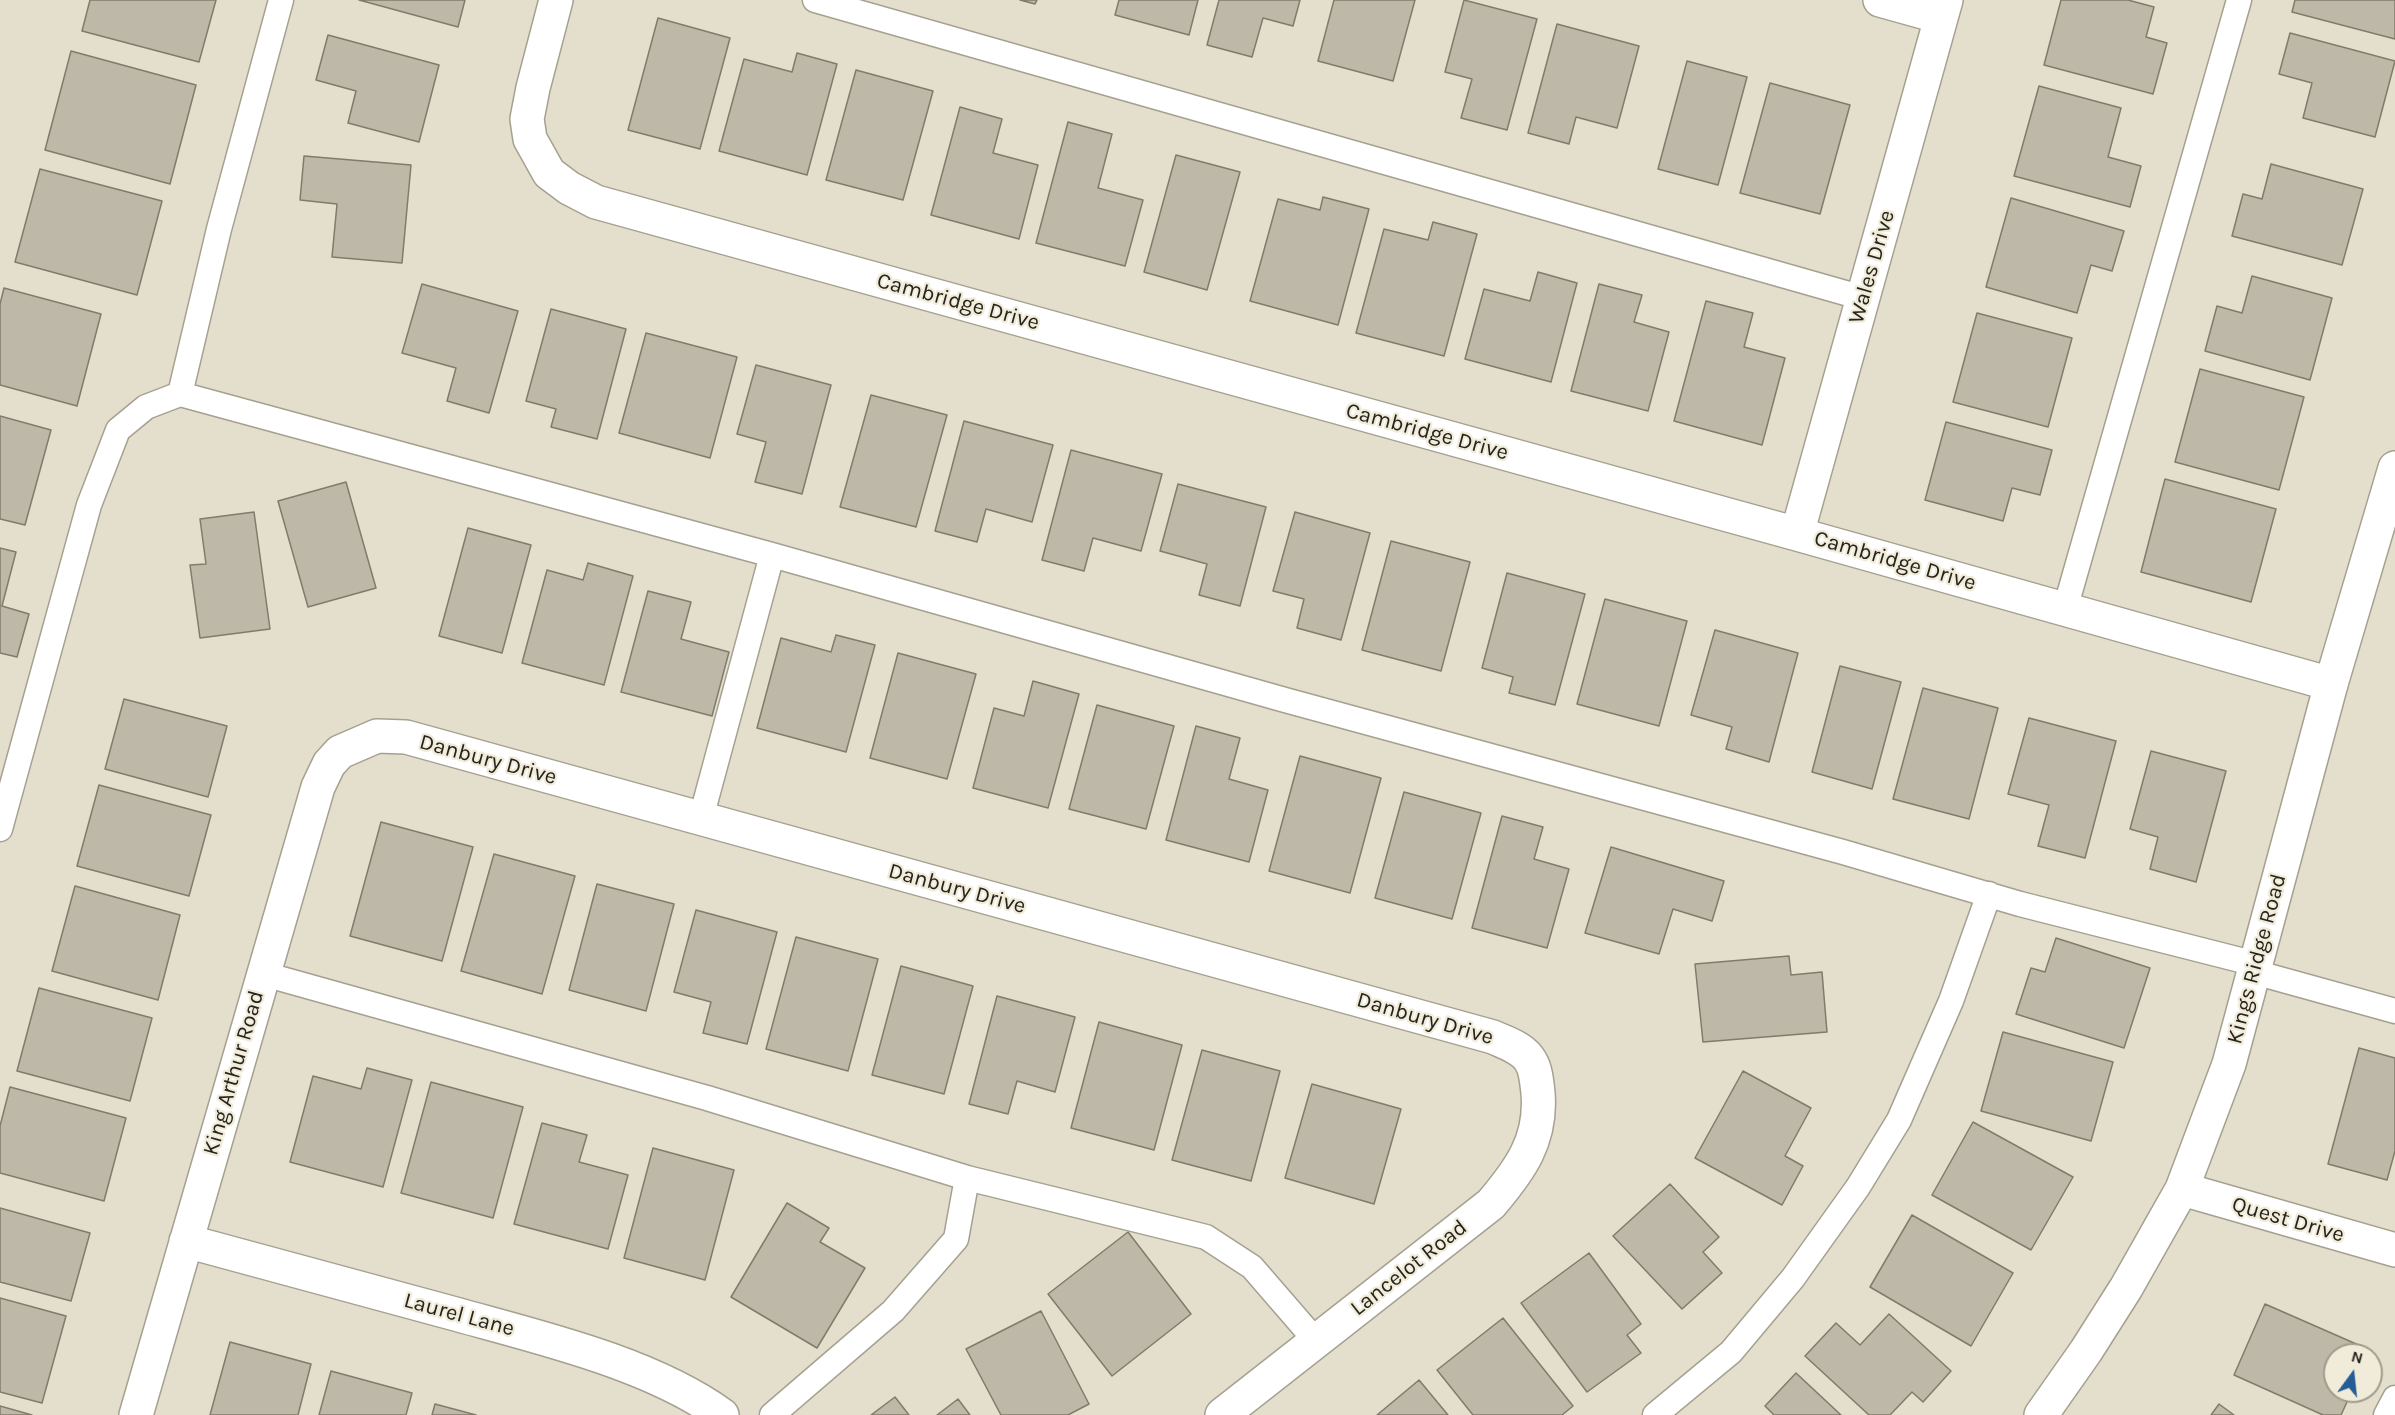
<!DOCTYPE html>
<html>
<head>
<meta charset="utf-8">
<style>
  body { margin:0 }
  #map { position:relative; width:2395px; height:1415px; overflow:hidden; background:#e4dfcd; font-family:Karla,sans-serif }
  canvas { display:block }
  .north { position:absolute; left:2323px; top:1343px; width:60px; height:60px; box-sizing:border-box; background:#f1ecda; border:2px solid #9f9c8e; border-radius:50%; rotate:15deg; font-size:16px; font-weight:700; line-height:24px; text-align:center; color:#25231c }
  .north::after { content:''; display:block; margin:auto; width:21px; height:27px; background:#255e96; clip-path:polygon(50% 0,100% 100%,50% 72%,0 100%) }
</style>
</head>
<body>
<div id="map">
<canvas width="2395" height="1415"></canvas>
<div class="north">N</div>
</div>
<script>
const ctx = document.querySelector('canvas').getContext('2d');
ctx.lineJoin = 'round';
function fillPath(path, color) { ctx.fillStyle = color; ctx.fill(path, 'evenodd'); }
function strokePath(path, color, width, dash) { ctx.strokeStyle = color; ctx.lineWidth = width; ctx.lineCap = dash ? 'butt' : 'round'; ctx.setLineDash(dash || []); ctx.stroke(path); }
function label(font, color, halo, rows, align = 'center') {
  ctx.font = font + ' Karla,sans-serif'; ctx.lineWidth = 4.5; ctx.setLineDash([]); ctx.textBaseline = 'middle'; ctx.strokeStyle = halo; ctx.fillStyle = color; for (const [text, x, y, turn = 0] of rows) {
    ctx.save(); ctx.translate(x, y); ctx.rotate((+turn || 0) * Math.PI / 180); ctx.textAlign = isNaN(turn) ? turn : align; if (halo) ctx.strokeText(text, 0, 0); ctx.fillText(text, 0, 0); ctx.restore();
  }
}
const building = new Path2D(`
  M90 0H216L199 62 82 31Z
  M359 0H465L458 27Z
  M1020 0H1037L1035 4Z
  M1119 0H1198L1189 35 1115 15Z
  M1219 0H1300L1293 26 1263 18 1252 57 1207 45Z
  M1334 0H1415L1393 81 1318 61Z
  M1464 0 1537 19 1507 130 1461 118 1472 79 1445 72Z
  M2061 0H2128L2154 7 2146 37 2167 43 2153 94 2044 65Z
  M2295 0H2395V39L2292 12Z
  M658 18 730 38 700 149 628 130Z
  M1557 24 1639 46 1617 128 1576 117 1569 144 1528 133Z
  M2290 33 2395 61 2375 137 2303 118 2312 83 2279 74Z
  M328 35 439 65 419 142 348 123 356 91 316 80Z
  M71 51 196 85 170 184 45 150Z
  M797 53 837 64 807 175 719 151 744 59 792 72Z
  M1687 61 1747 77 1718 185 1658 169Z
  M856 70 933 91 903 200 826 180Z
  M1770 83 1850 105 1820 214 1740 193Z
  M2039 86 2121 108 2108 157 2141 166 2130 207 2014 176Z
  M960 107 1002 119 993 153 1038 165 1019 239 931 215Z
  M1068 122 1112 134 1098 188 1143 200 1125 266 1036 243Z
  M1176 155 1240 172 1207 290 1144 272Z
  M304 156 411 165 402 263 332 257 337 204 300 200Z
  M2271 164 2363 189 2342 265 2232 236 2243 194 2262 199Z
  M40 169 162 201 137 295 15 262Z
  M1323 197 1369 209 1338 325 1250 301 1278 199 1320 210Z
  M2011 198 2124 231 2112 271 2091 265 2077 313 1986 287Z
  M1433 222 1477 234 1444 356 1356 333 1384 229 1428 240Z
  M1538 272 1577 283 1551 382 1465 359 1484 289 1530 301Z
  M2252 276 2332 298 2310 380 2205 351 2217 306 2242 313Z
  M422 284 518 311 489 413 447 401 456 368 402 353Z
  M1599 284 1642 295 1634 322 1669 332 1648 411 1571 391Z
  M4 288 101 314 77 406 0 385V304Z
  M1706 301 1753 313 1744 347 1785 358 1762 445 1674 421Z
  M551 309 626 329 597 439 551 427 556 409 526 401Z
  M1977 313 2072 338 2048 427 1953 402Z
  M646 333 737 357 710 458 619 433Z
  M756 365 831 385 802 494 755 482 766 442 737 434Z
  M2200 369 2304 397 2279 490 2175 462Z
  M871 395 947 415 916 527 840 507Z
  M0 416 51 430 25 525 0 519Z
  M964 421 1053 445 1032 522 986 509 977 542 935 531Z
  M1946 422 2052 450 2040 495 2012 488 2003 521 1925 500Z
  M1071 450 1162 474 1141 551 1093 538 1084 571 1042 560Z
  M2165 479 2276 509 2251 602 2141 572Z
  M346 482 376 588 308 607 278 501Z
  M1178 484 1266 507 1240 606 1199 595 1207 564 1160 551Z
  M254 512 270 629 200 638 190 565 206 564 200 519Z
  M1295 512 1370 533 1341 640 1297 628 1304 599 1273 591Z
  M468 528 531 545 502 653 439 636Z
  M1391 541 1470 562 1441 671 1362 650Z
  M0 548 16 552 2 606 29 614 17 657 0 653Z
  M588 563 633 576 604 685 522 663 547 570 583 580Z
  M1507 573 1585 594 1555 705 1509 693 1513 677 1482 668Z
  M648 591 691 602 681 639 729 652 712 716 621 692Z
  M1605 599 1687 621 1659 726 1577 704Z
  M1715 630 1798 653 1769 762 1726 749 1732 727 1691 715Z
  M836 635 875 645 846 752 757 728 781 638 831 652Z
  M898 653 976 674 947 779 870 758Z
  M1840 666 1901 682 1872 789 1812 772Z
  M1033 681 1079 694 1048 808 973 788 994 708 1024 716Z
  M1923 688 1998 708 1969 819 1893 799Z
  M124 699 227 726 208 797 105 769Z
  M1097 705 1174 726 1146 829 1069 809Z
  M2029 718 2116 741 2085 858 2038 846 2049 805 2008 794Z
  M1196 726 1240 738 1229 779 1268 790 1249 862 1166 840Z
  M2151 751 2226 771 2196 882 2150 869 2158 837 2130 829Z
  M1300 756 1381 778 1350 893 1269 871Z
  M99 785 211 815 189 896 77 866Z
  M1404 792 1481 813 1452 919 1375 898Z
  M1502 816 1543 827 1534 859 1569 869 1547 948 1472 928Z
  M381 822 473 847 442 961 350 936Z
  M1611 847 1724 881 1712 921 1673 909 1659 954 1585 933Z
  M494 854 575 876 542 994 461 971Z
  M597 884 674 904 646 1011 569 990Z
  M75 886 180 915 158 1000 52 971Z
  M696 910 777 932 747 1044 703 1033 711 1002 674 992Z
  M796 937 878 959 848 1071 766 1049Z
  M2056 938 2150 968 2124 1048 2016 1014 2031 968 2045 972Z
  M1789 956 1791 975 1822 972 1827 1032 1703 1042 1695 964Z
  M901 966 973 986 944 1094 872 1075Z
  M39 988 152 1018 130 1101 17 1071Z
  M997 996 1075 1017 1055 1092 1017 1081 1008 1114 969 1104Z
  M1099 1022 1182 1045 1154 1150 1071 1128Z
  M2003 1032 2113 1062 2091 1141 1981 1111Z
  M2359 1048 2395 1058V1151L2387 1180 2328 1164Z
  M1202 1050 1280 1071 1251 1181 1172 1160Z
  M367 1068 412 1080 383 1187 290 1162 313 1076 361 1089Z
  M1743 1071 1811 1108 1785 1156 1803 1166 1782 1205 1695 1158Z
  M431 1082 523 1107 493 1218 401 1193Z
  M1312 1084 1401 1109 1374 1204 1285 1178Z
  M10 1087 126 1118 104 1201 0 1173V1126Z
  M1973 1122 2073 1177 2031 1250 1932 1195Z
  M542 1123 587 1135 579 1162 628 1175 608 1249 514 1224Z
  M653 1148 734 1170 705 1280 624 1258Z
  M1670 1184 1719 1237 1703 1252 1722 1273 1682 1309 1613 1236Z
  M787 1203 829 1228 820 1242 865 1268 817 1348 731 1297Z
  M0 1208 90 1233 71 1301 0 1282Z
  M1912 1215 2013 1273 1971 1346 1870 1287Z
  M1128 1232 1191 1314 1112 1376 1048 1294Z
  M1589 1253 1641 1324 1627 1335 1641 1353 1587 1392 1521 1303Z
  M0 1298 66 1316 42 1403 0 1392Z
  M2265 1304 2370 1350 2368 1355H2335V1391H2352L2341 1415H2323L2234 1375Z
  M1041 1311 1089 1404 1068 1415H1001L966 1349Z
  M1889 1314 1951 1371 1923 1402 1912 1392 1890 1415H1869L1805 1356 1836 1323 1860 1345Z
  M1503 1318 1573 1406 1562 1415H1473L1437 1370Z
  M230 1342 311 1364 298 1415H210Z
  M331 1371 412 1393 406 1415H319Z
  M1796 1373 1841 1415H1774L1765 1406Z
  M1419 1380 1448 1415H1377Z
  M895 1397 909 1415H871Z
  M958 1399 970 1415H937Z
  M435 1404 476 1415H432Z
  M2219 1404 2234 1415H2211Z
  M0 1406 32 1415H0Z`);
fillPath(building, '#bdb8a7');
strokePath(building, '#807b6b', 1.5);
const lane = new Path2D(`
  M815 0 1863 298
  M180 394 772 555 1285 700 1843 852 2020 904 2256 964
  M2065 609 2239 0
  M701 818 772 555
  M0 829 89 505 118 430 146 407 180 394 219 229 281 0
  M2254 972 2395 1011
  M264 974 707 1098 967 1178 956 1239 893 1311 772 1415
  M967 1178 1206 1237 1252 1267 1316 1341
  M1655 1415 1731 1352 1793 1278 1858 1187 1899 1120 1951 1001 1989 894
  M2386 1415 2395 1398`);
const street = new Path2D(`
  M556 0 533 88 527 119 530 139 549 173 569 188 596 202 1797 534 2331 684
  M1880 0 1941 17
  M1797 534 1946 0
  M186 1241C277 1266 368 1291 459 1315 542 1338 652 1364 722 1415
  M136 1415 318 787 329 764 340 752 377 736 406 737 1493 1037C1506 1043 1524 1048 1531 1062 1536 1070 1537 1084 1538 1093 1542 1140 1520 1170 1491 1204L1222 1415`);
const secondary = new Path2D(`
  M2182 1189 2395 1250
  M2041 1415 2086 1351 2126 1288 2182 1189 2229 1064 2331 684 2395 468`);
strokePath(lane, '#a5a08f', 27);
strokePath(street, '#a5a08f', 36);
strokePath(secondary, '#a5a08f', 36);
strokePath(lane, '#fff', 24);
strokePath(street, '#fff', 33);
strokePath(secondary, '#fff', 33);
label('22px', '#25231c', '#f1ecda', [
  ["Wales Drive",1872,267,-74],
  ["Cambridge Drive",958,302,15],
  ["Cambridge Drive",1427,432,15],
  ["Cambridge Drive",1895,561,16],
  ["Danbury Drive",488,760,15],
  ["Danbury Drive",957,889,15],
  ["Kings Ridge Road",2257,959,-75],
  ["Danbury Drive",1425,1019,16],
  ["King Arthur Road",234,1073,-74],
  ["Quest Drive",2288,1220,16],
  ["Lancelot Road",1409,1268,-38],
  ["Laurel Lane",459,1315,15]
]);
</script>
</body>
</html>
